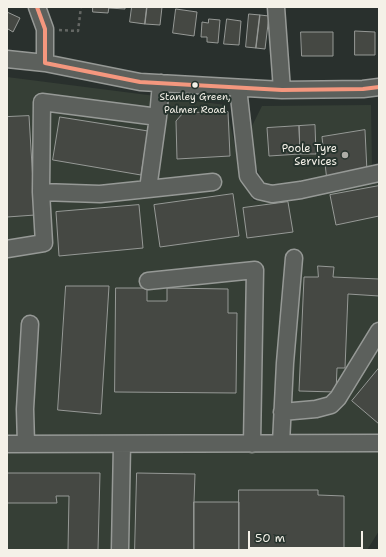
<!DOCTYPE html>
<html>
<head>
<meta charset="utf-8">
<style>
  body { margin:0 }
  #map { position:relative; width:386px; height:557px; overflow:hidden; background:#29302d; font-family:"Shantell Sans",sans-serif }
  canvas { display:block }
  .frame { position:absolute; inset:0; border:8px solid #f4f1e8; pointer-events:none }
  .scale { position:absolute; left:248px; top:531px; width:115px; height:18px; box-sizing:border-box; border:2px solid #f4f1e8; border-top:0; padding-left:5px; font-size:12px; line-height:14px; white-space:nowrap; color:#f4f1e8; -webkit-text-stroke:3px #26332d; paint-order:stroke }
</style>
</head>
<body>
<div id="map">
<canvas width="386" height="557"></canvas>
<div class="frame"></div>
<div class="scale">50 m</div>
</div>
<script>
const ctx = document.querySelector('canvas').getContext('2d');
ctx.lineJoin = 'round';
function fillPath(path, color) { ctx.fillStyle = color; ctx.fill(path, 'evenodd'); }
function strokePath(path, color, width, dash) { ctx.strokeStyle = color; ctx.lineWidth = width; ctx.lineCap = dash ? 'butt' : 'round'; ctx.setLineDash(dash || []); ctx.stroke(path); }
function label(font, color, halo, rows, align = 'center') {
  ctx.font = font + ' "Shantell Sans",sans-serif'; ctx.lineWidth = 4; ctx.setLineDash([]); ctx.textBaseline = 'middle'; ctx.strokeStyle = halo; ctx.fillStyle = color; for (const [text, x, y, turn = 0] of rows) {
    ctx.save(); ctx.translate(x, y); ctx.rotate((+turn || 0) * Math.PI / 180); ctx.textAlign = isNaN(turn) ? turn : align; if (halo) ctx.strokeText(text, 0, 0); ctx.fillText(text, 0, 0); ctx.restore();
  }
}
fillPath(new Path2D(`
  M7 77 226 105 242 178 254 201 379 176V531L367 550H7Z
  M371 105 372 169 278 189 263 182 253 160 252 126 262 106Z`), '#363f36');
const building = new Path2D(`
  M93 7H109L108 13 93 12Z
  M109 7H125V9L109 8Z
  M132 7H147L145 24 130 22Z
  M147 7H162L160 25 145 24Z
  M176 9 197 12 194 36 173 33Z
  M7 12 20 18 13 32 8 29 7 31Z
  M249 14 260 15 256 48 246 47Z
  M260 15 269 16 265 49 256 48Z
  M209 19 220 20 218 43 207 42V37H201L202 22 208 23Z
  M227 19 241 21 239 45 224 44Z
  M355 31 375 32V55H355Z
  M301 32H333V56H302Z
  M228 112 230 156 177 159 176 121 183 113Z
  M29 116 35 215 7 217V117Z
  M60 117 148 131 141 175 53 160Z
  M315 125 316 154H300L299 126Z
  M299 126 300 154 269 156 267 128Z
  M365 130 367 172 327 181 322 137Z
  M379 186V216L336 225 330 195Z
  M233 194 239 236 160 247 154 205Z
  M288 202 293 232 247 238 243 208Z
  M139 205 143 248 59 256 56 212Z
  M318 266 334 267 333 277 379 279V296L348 294 345 368H337L336 392 299 391 304 277H318Z
  M66 286H109L101 414 58 410Z
  M116 288H147V301H167V288L228 289V313H237L236 393 115 392Z
  M379 368V424L352 401Z
  M7 473H100L98 550H68L69 496H56L57 503H7Z
  M137 473 195 474 194 502V550H135Z
  M239 490H318V495L344 496V550H239Z
  M194 502H239V550H194Z`);
fillPath(building, '#454843');
strokePath(building, '#969996', 1);
const minor = new Path2D(`
  M37 7 45 29V63
  M276 7 282 90
  M7 59 45 63 140 82 282 90 363 89 379 87
  M238 88 248 176 259 191 272 194 301 190 379 173
  M148 189 213 182
  M41 192 42 102 158 117
  M7 249 44 243 41 192 100 194 148 189 158 117 161 83
  M148 281 255 270 252 444
  M282 412 316 409 331 405 338 398 379 331
  M281 443 285 363 294 258
  M7 444 379 443
  M26 444 25 409 30 324
  M120 550 122 444`);
strokePath(minor, '#969996', 19);
strokePath(new Path2D(`
  M59 30 78 31 81 7`), '#646764', 2.5, [3, 3]);
strokePath(minor, '#5c605c', 16);
strokePath(new Path2D(`
  M37 7 45 29V63
  M45 63 140 82 282 90 363 89 379 87`), '#f4977e', 4);
for (const [x, y, r, color] of [
  [195,85,3.5,"#f4f1e8"],
  [345,155,4,"#adada7"]
]) { const dot = new Path2D(); dot.arc(x, y, r, 0, 2 * Math.PI); ctx.fillStyle = color; ctx.fill(dot); strokePath(dot, '#26332d', 1.5); }
label('10px', '#f4f1e8', '#26332d', [
  ["Stanley Green,",195,97],
  ["Palmer Road",195,110]
]);
label('11px', '#f4f1e8', '#26332d', [
  ["Poole Tyre",337,149],
  ["Services",337,162]
], 'right');
</script>
</body>
</html>
